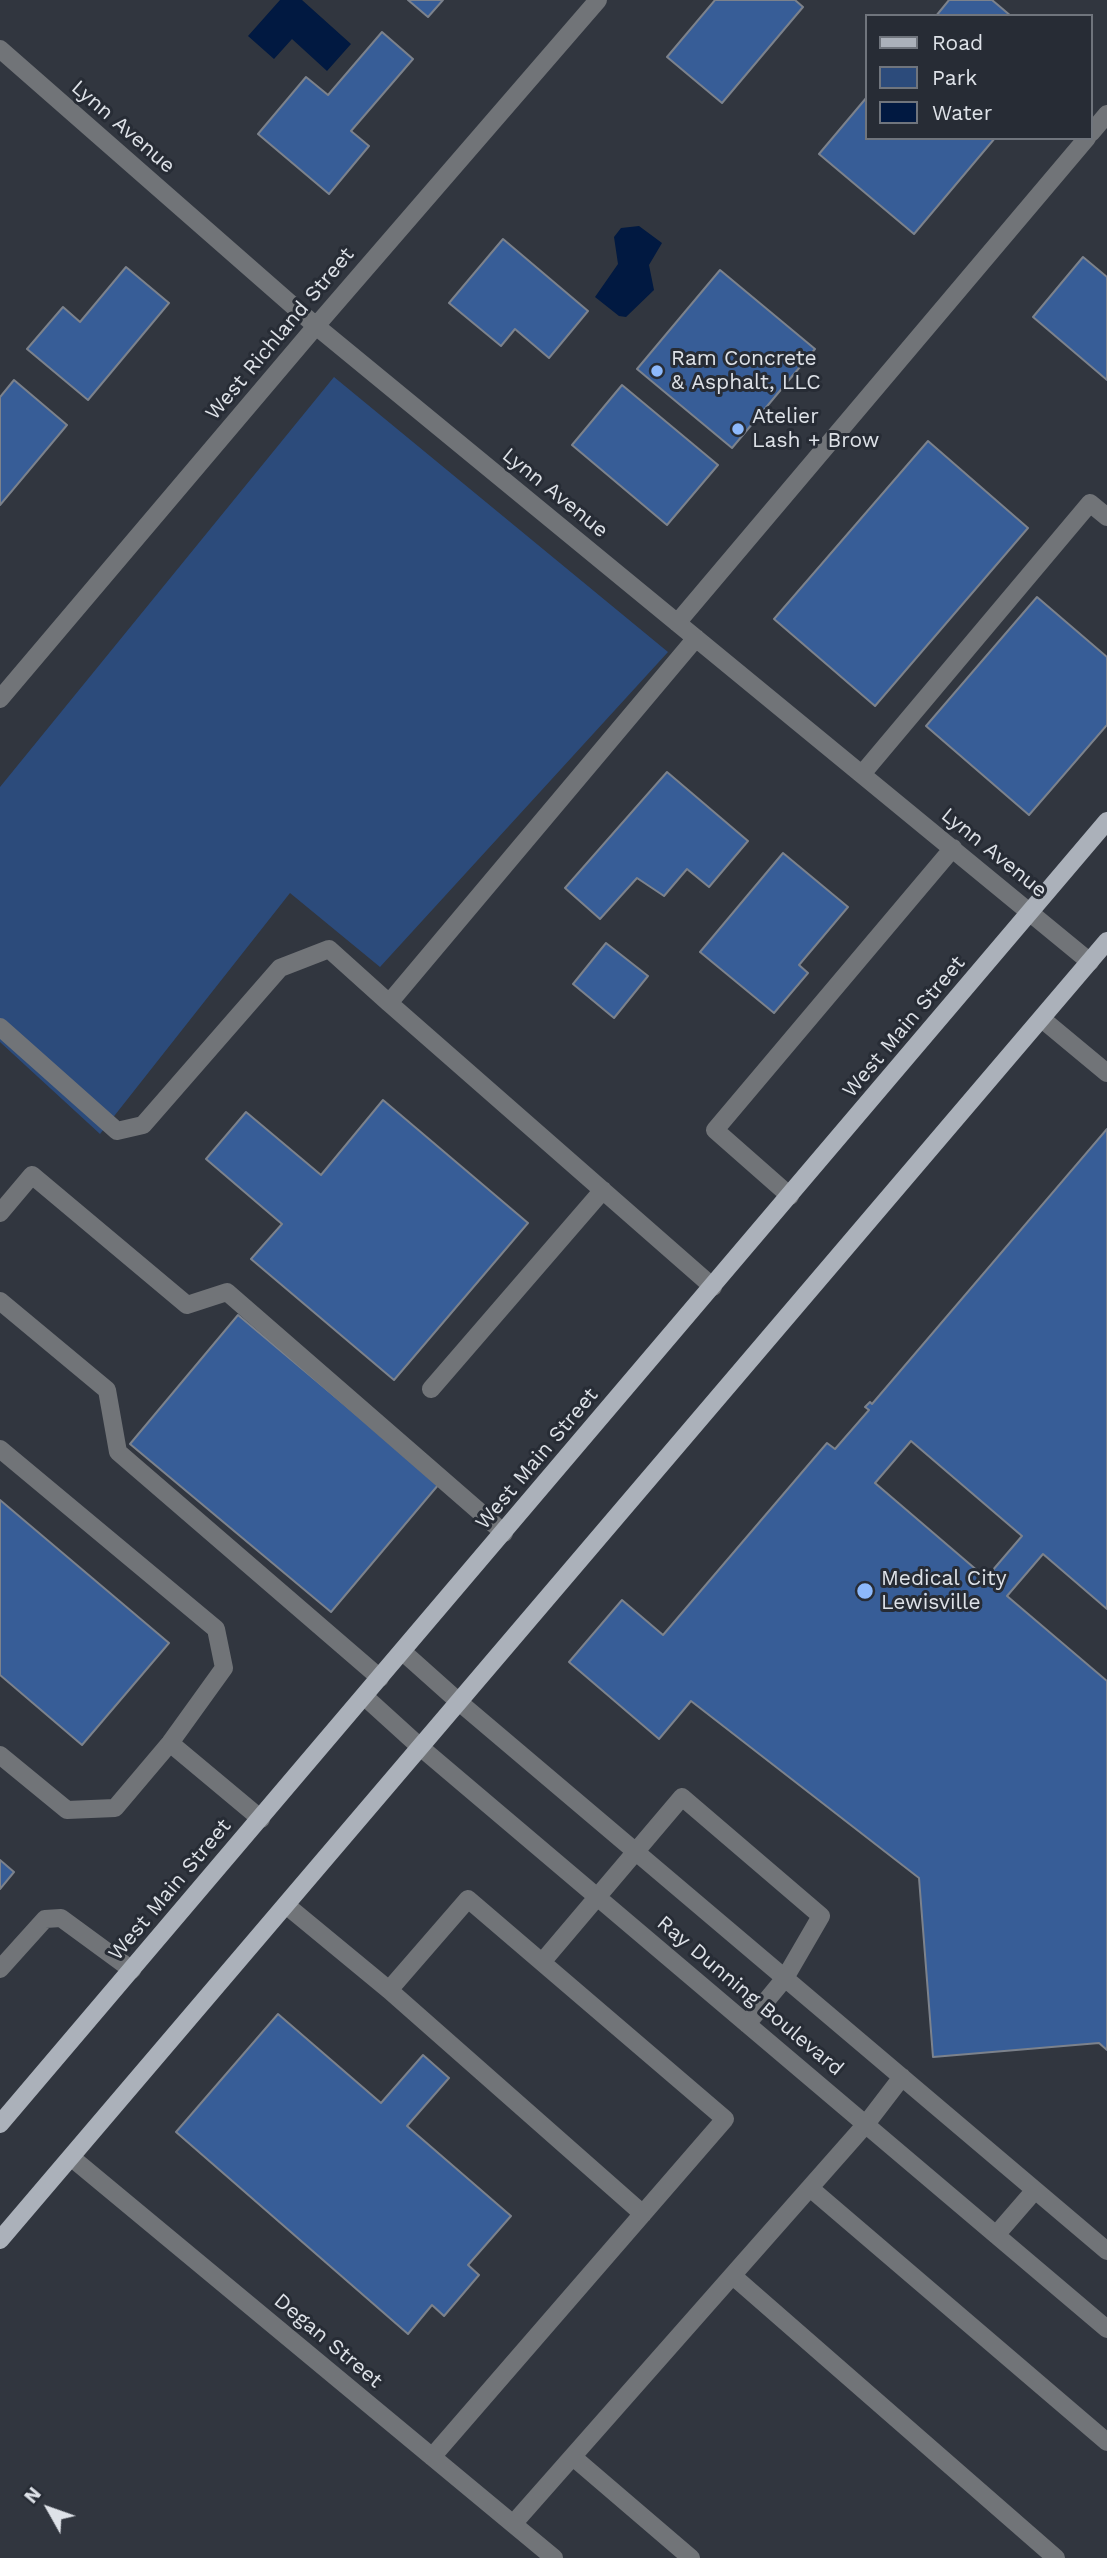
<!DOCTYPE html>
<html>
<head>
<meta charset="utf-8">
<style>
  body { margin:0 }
  #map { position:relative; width:1107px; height:2558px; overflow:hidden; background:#31363f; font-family:"Work Sans",sans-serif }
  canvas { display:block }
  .legend { position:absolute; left:865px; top:14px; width:228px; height:126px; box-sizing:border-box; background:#272c35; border:2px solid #70757d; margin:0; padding:9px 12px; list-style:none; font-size:21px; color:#dee2e8 }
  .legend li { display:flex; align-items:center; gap:14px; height:35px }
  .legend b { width:35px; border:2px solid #70757d }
  .north { position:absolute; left:14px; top:2474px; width:70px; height:70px; -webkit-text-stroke:5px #272c35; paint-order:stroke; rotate:310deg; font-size:19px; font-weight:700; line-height:28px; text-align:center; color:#dee2e8 }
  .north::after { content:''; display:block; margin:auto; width:24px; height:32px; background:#dee2e8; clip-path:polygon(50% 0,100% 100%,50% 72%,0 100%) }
</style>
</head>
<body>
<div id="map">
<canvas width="1107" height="2558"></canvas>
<ul class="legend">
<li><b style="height:9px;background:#abb1ba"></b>Road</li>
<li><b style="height:19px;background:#2c4b7b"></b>Park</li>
<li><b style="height:19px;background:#011941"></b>Water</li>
</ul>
<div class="north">N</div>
</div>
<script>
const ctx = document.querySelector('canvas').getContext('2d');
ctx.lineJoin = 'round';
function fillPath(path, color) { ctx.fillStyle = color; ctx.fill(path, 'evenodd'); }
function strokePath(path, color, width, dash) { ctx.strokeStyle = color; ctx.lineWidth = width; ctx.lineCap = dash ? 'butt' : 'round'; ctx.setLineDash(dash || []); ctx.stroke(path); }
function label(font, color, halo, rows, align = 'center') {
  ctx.font = font + ' "Work Sans",sans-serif'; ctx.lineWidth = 6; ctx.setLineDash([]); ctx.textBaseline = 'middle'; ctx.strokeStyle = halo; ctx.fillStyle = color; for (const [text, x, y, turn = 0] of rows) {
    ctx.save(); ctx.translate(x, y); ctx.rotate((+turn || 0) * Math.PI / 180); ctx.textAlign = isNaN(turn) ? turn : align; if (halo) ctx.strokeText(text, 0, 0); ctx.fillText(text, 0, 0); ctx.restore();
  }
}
fillPath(new Path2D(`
  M334 377 668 652 380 967 290 893 100 1134 0 1042V787Z`), '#2c4b7b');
fillPath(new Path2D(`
  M280 0H302L351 44 327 71 292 39 274 59 248 36Z
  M639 226 662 243 649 265 654 290 626 317 619 316 595 297 618 264 614 237 621 228Z`), '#011941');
const building = new Path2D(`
  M408 0H443L428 17Z
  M715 0H795L803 7 722 103 667 57Z
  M949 0H992L1011 16H936Z
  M382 32 413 59 351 131 369 146 329 194 258 134 306 77 328 95Z
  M867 97V138H995L914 234 819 154Z
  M503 239 588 311 549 358 515 329 501 346 449 303Z
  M1083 257 1107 277V380L1033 317Z
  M126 267 169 303 88 400 27 349 63 307 80 322Z
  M720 270 815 349 732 448 637 369Z
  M14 380 67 425 0 505V397Z
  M622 385 718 465 667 525 572 445Z
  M928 441 1028 528 875 706 774 619Z
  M1037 597 1107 657V725L1029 815 926 726Z
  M667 772 748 841 709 887 687 869 664 896 637 878 600 919 565 888Z
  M783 853 848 907 799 965 808 973 774 1013 700 952Z
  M606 943 648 976 614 1018 573 984Z
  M383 1100 528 1223 394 1380 251 1259 282 1224 206 1159 246 1112 321 1175Z
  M1107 1129V1609L1043 1554 1007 1596 1107 1681V2050L1099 2043 933 2057 919 1878 691 1701 659 1739 569 1662 622 1600 663 1635 827 1443 835 1449 869 1410 865 1407 870 1402 872 1404ZM911 1441 1022 1536 986 1578 875 1483Z
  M238 1315 439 1484 331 1612 130 1444Z
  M0 1500 169 1643 82 1745 0 1675Z
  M0 1860 14 1872 0 1889Z
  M278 2014 381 2103 423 2055 449 2078 407 2126 511 2216 468 2265 479 2275 444 2316 432 2305 408 2334 176 2132Z`);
fillPath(building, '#375d97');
strokePath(building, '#7c828c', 2);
strokePath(new Path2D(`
  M0 49 316 326 1090 962
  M1091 133 1107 114
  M677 623 1087 138
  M0 699 316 326 598 0
  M862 774 1090 503 1107 517
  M389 1003 713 1287
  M1042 1019 1107 1073
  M0 1027 117 1131 143 1125 280 968 329 949 389 1003 696 638
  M790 1196 715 1130 953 848
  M0 1213 32 1175 187 1305 227 1292 504 1533
  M0 1301 107 1390 118 1452 380 1678
  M431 1389 603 1190
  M0 1449 216 1629 224 1668 170 1743 115 1808 67 1810 0 1755
  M403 1652 459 1702 1107 2251
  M365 1697 419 1746 1107 2329
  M170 1743 261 1819
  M286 1905 389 1990 468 1899 725 2119 432 2457
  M543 1961 682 1797 821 1916 785 1978 747 2024
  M0 1969 45 1919 61 1918 132 1970
  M389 1990 643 2214
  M72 2158 554 2558
  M810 2188 1107 2442
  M996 2235 1035 2190
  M733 2276 1056 2558
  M573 2457 691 2558
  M513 2524 866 2124 902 2077`), '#717478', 18);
strokePath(new Path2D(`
  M0 2124 1107 821
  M0 2240 1107 941`), '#abb1ba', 18);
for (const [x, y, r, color] of [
  [657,371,7,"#8db9fc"],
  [738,429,7,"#8db9fc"],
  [865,1591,9,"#8db9fc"]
]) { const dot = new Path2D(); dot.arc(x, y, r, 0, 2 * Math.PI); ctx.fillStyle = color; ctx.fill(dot); strokePath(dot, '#272c35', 2.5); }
label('21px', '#dee2e8', '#272c35', [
  ["Lynn Avenue",123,127,41],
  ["West Richland Street",280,334,-50],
  ["Lynn Avenue",555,493,39],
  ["Lynn Avenue",994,853,39],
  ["West Main Street",904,1027,-50],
  ["West Main Street",537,1459,-50],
  ["West Main Street",170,1890,-50],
  ["Ray Dunning Boulevard",750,1996,40],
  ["Degan Street",328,2341,40]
]);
label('21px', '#dee2e8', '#272c35', [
  ["Ram Concrete",671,359],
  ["& Asphalt, LLC",671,383],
  ["Atelier",752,417],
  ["Lash + Brow",752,441],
  ["Medical City",881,1579],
  ["Lewisville",881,1603]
], 'left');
</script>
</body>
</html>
